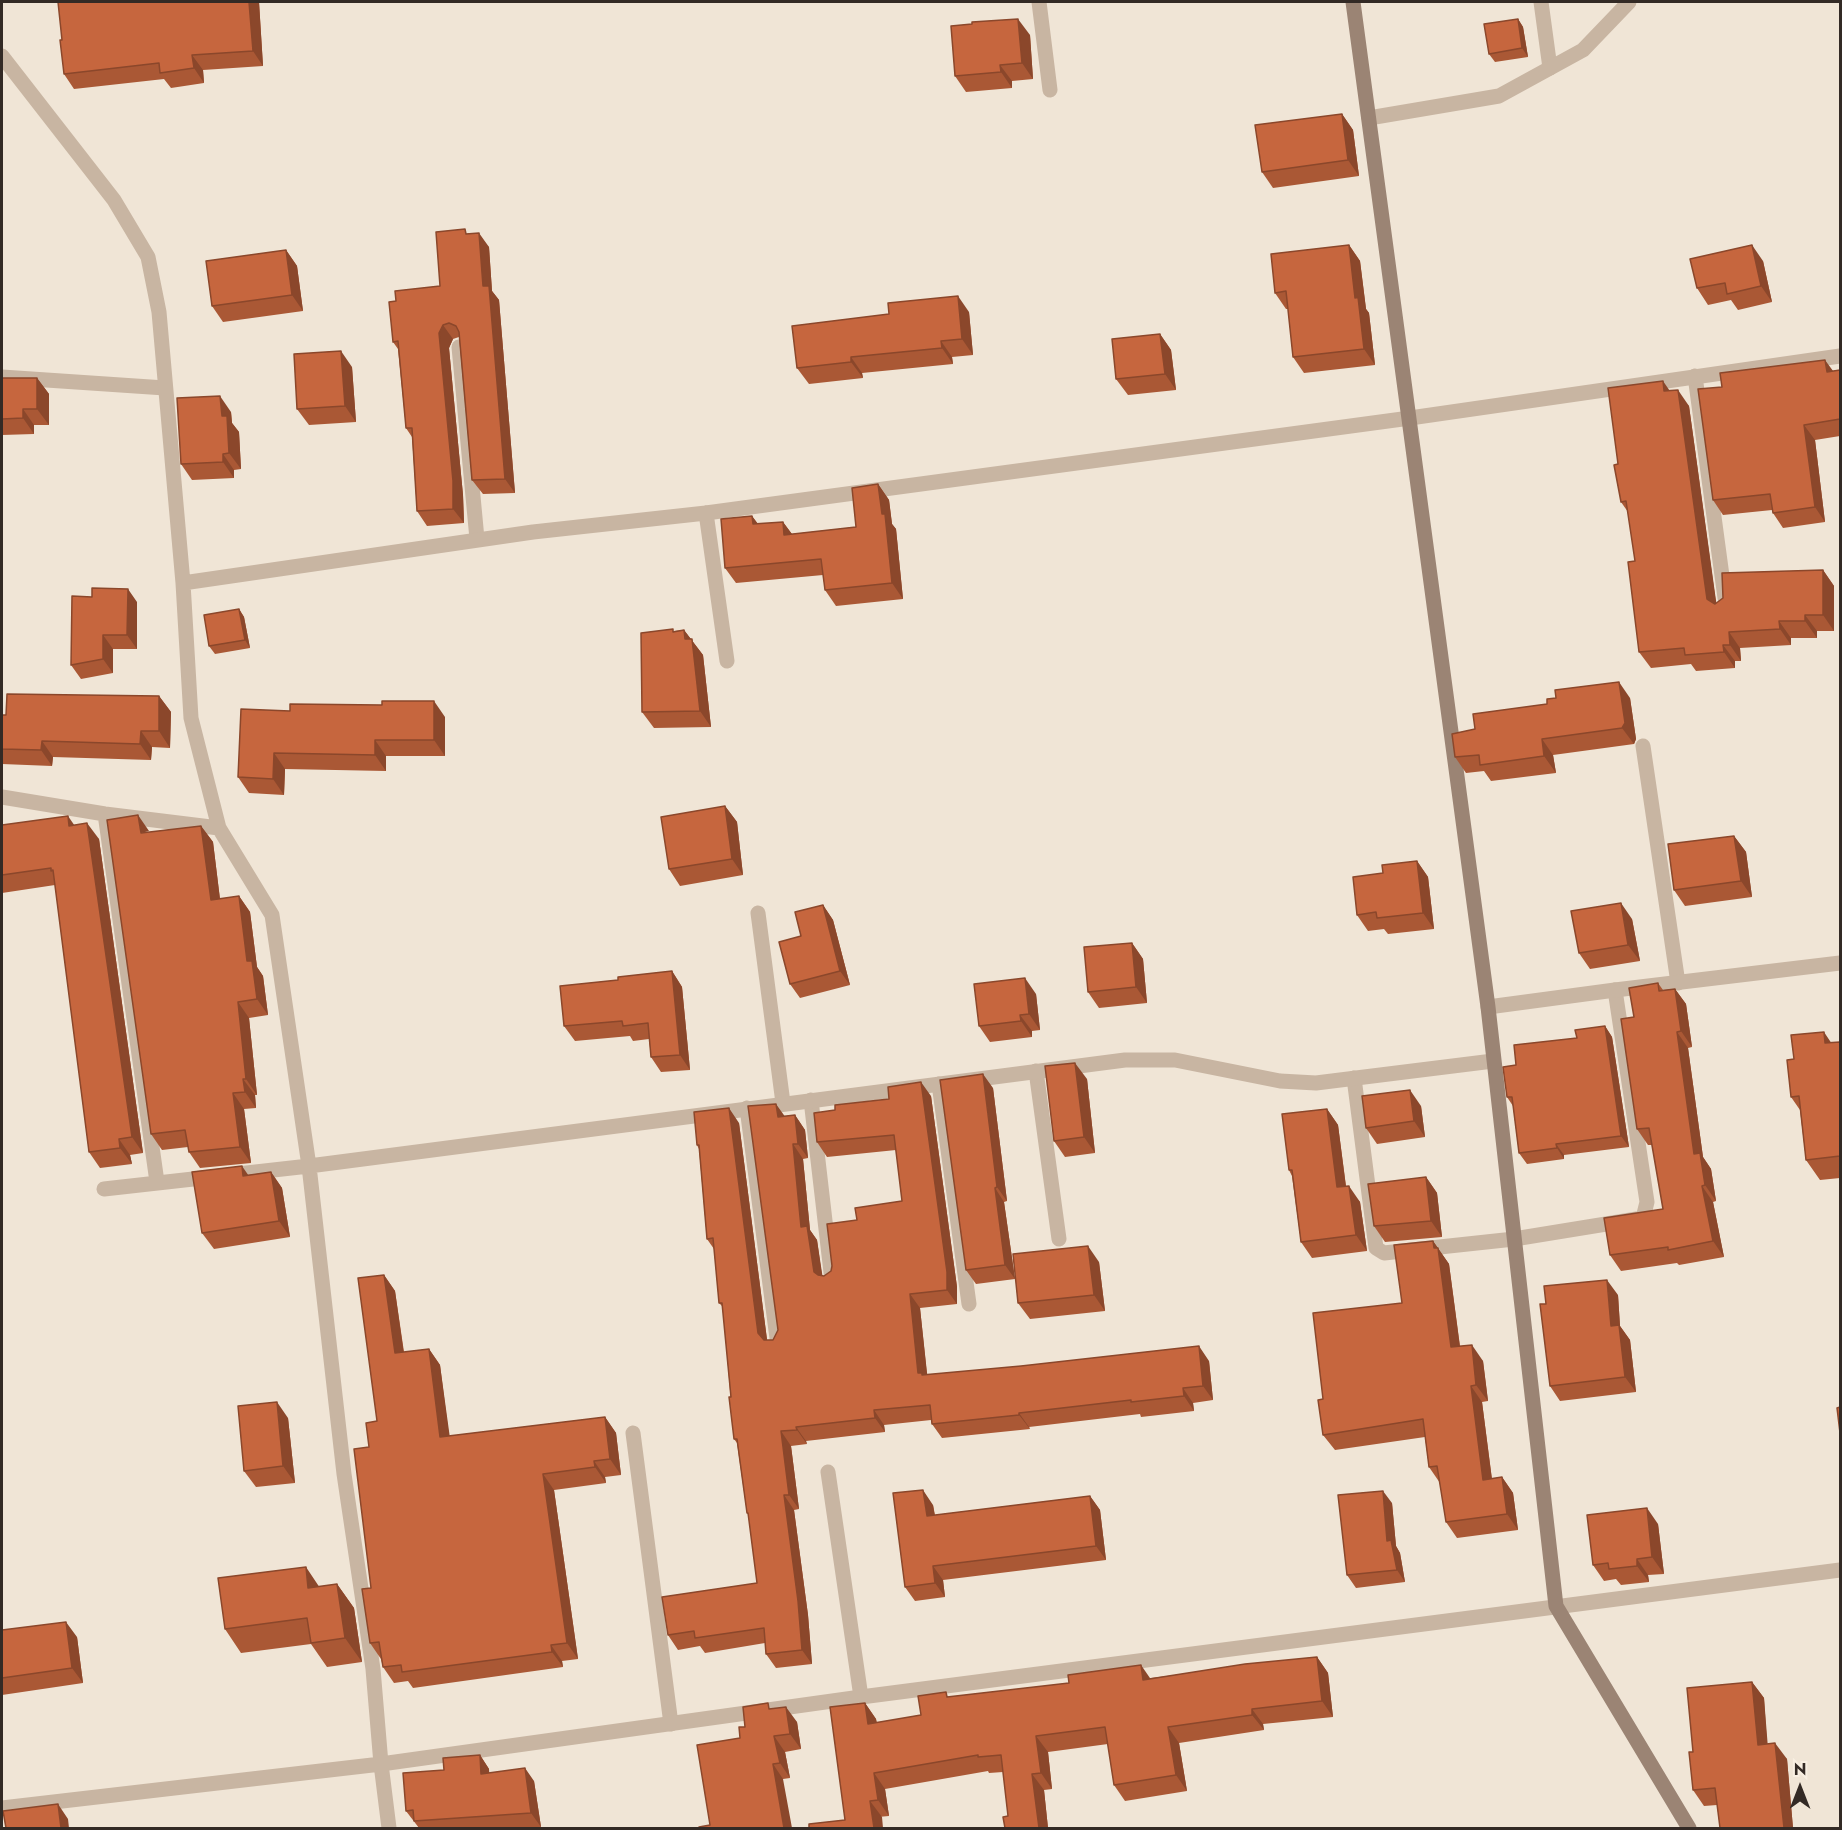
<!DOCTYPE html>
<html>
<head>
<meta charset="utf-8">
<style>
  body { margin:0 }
  #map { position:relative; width:1842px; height:1830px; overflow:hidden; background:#f0e5d6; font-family:Jost,sans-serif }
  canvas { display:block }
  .frame { position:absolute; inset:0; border:3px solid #332a25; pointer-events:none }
  .north { position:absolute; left:1770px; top:1758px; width:60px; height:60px; -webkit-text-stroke:4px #f8efe2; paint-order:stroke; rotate:0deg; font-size:16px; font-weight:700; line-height:24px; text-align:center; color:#332a25 }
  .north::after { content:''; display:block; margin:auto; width:21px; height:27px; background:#332a25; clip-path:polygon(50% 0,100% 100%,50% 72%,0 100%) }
</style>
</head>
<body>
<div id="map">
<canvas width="1842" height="1830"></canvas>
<div class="frame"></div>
<div class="north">N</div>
</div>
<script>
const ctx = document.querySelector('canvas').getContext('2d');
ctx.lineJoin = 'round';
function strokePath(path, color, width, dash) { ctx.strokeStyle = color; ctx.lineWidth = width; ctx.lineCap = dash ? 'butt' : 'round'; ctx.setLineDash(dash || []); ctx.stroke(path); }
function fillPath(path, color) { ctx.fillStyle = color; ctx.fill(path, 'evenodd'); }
strokePath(new Path2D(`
  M1039 2 1050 90
  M1541 2 1550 68
  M459 347 477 539
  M1695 376 1725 598
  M2 377 165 388
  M706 513 727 661
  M1643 746 1678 983
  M758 913 783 1103
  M1036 1071 1059 1239
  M1354 1078 1376 1248 1384 1253 1514 1239 1643 1218 1647 1202 1615 990
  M939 1084 969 1304
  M811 1100 832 1281
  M747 1108 778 1346
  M633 1433 671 1724
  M828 1472 861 1697`), '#c8b5a2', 15);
strokePath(new Path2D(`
  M2 56 114 200 148 257 159 312 183 583 191 718 219 828 272 915 309 1166 344 1474 373 1669 381 1764 389 1828
  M1369 118 1499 96 1583 50 1629 2
  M183 583 533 532 706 513 1410 418 1840 356
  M2 797 105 814 219 828
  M105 814 157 1182
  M1488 1007 1615 990 1840 963
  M104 1189 309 1166 1125 1060H1175L1280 1081 1316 1083 1493 1061
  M2 1808 381 1764 861 1697 1840 1570`), '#c8b5a2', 15);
strokePath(new Path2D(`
  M1353 2 1488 1007 1556 1606 1689 1828`), '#9b8474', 15);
fillPath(new Path2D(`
  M259 2 263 66 203 70 204 83 171 88 164 79 74 89 64 74Z
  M1518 19 1523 27 1528 57 1495 62 1489 54Z
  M972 24 1030 35 1033 79 1012 81V88L966 92 955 76Z
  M1342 114 1353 130 1359 176 1273 188 1262 172Z
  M468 233 489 247 492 291 499 300 515 493 483 494 472 480 459 337 453 339 449 348 463 495 464 523 427 526 417 511 412 437 406 428 398 349 393 342 396 301 440 286Z
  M1349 245 1360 261 1366 309 1369 313 1375 365 1304 373 1293 357 1288 309H1286L1275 293Z
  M286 250 297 266 303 311 223 322 212 306Z
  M1763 261 1772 302 1738 310 1731 300 1708 305 1697 288Z
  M969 312 973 355 952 357 953 364 862 373 863 378 809 384 797 368Z
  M1160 334 1171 350 1176 390 1128 395 1116 379Z
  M352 367 356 422 309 425 297 409Z
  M1840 370V436L1815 440 1825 522 1783 528 1773 513 1772 510 1723 515 1713 500 1722 387Z
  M2 378H37L49 394V425H34V434L2 435V465Z
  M1669 390 1689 406 1716 603 1823 570 1834 586V631H1817V638H1791V645L1740 648 1741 661H1735V668L1696 671 1691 664 1651 668 1639 652 1635 561 1628 512 1621 502 1618 464Z
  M231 412 232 423 239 432 241 469 234 470V478L192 480 181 464Z
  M878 484 889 500 892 524 896 529 903 599 836 606 825 590 823 575 736 583 725 568 752 516 758 524 783 522 792 534 856 527Z
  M137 602V649H113V673L81 679 71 665Z
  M239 609 244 617 250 648 215 654 209 646Z
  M684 630 703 655 711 727 654 728 642 712 674 631Z
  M159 696 171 712 170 748 152 747 151 760 53 757 52 766 2 764V715H6Z
  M1630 698 1636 739 1634 744 1553 755 1556 773 1491 781 1484 771 1466 773 1455 757Z
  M290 711 445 717V756H386V771L285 769 284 795 249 793 238 777Z
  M725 806 737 822 743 875 680 886 669 869Z
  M2 825H74L99 839 143 1153 130 1155 132 1164 100 1168 89 1152 55 885 2 893Z
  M201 826 213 842 220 899 239 896 250 912 257 967 263 976 268 1015 249 1018 257 1095H255L256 1108 244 1109 251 1163 200 1168 189 1152 188 1147 162 1150 151 1134 150 832Z
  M1734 836 1746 852 1752 897 1685 906 1674 890Z
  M1417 861 1428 877 1434 929 1388 934 1384 929 1368 931 1357 915 1383 873Z
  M823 905 833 920 850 985 800 998 790 984 801 936Z
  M1632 919 1640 961 1590 969 1579 953Z
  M1132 943 1143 959 1147 1003 1099 1008 1088 992Z
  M672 971 682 987 690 1070 661 1072 651 1057 649 1039 633 1041 630 1036 575 1041 564 1026 618 980Z
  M1658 983 1663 990 1675 989 1686 1004 1692 1047 1688 1048 1703 1157 1711 1169 1716 1201 1713 1202 1724 1257 1679 1265 1677 1263 1621 1271 1610 1255 1663 1209 1652 1145H1648L1637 1129 1634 1017Z
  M1036 994 1040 1030 1032 1031V1037L990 1042 979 1026Z
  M1605 1026 1612 1037 1629 1147 1564 1155V1159L1527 1164 1519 1153 1513 1106 1507 1097 1516 1065Z
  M1831 1042H1840V1178L1820 1180 1806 1160 1800 1110 1791 1097Z
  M1087 1079 1095 1153 1065 1157 1054 1141Z
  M993 1088 1007 1201 1004 1202 1015 1279 976 1284 966 1270Z
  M931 1096 957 1287V1304L920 1308 927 1375 1209 1361 1213 1400 1193 1403 1194 1411 1141 1417 1140 1414 1029 1427 1030 1429 942 1438 932 1424 931 1420 884 1425 885 1432 806 1441 807 1444 791 1446 799 1509 794 1510 808 1615 812 1664 776 1668 766 1654 765 1643 705 1653 700 1646 678 1650 668 1635 757 1583 749 1516 747 1513 737 1443 734 1439 723 1307 719 1303 714 1249 707 1239 699 1149 697 1145 739 1123 767 1340H773L778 1330 785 1116 795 1115 805 1130 808 1158 803 1159 810 1230 817 1240 822 1276H824L831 1271 857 1220 902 1201 896 1150 827 1157 817 1142 835 1110Z
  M1421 1106 1425 1137 1377 1144 1366 1128Z
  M1327 1109 1338 1125 1346 1186 1360 1202 1367 1251 1312 1258 1301 1242 1292 1176 1289 1170Z
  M271 1172 282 1188 290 1237 214 1249 202 1233 248 1175Z
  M1426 1177 1437 1193 1442 1237 1385 1242 1374 1226Z
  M1433 1241 1449 1264 1460 1346 1483 1361 1488 1401 1482 1402 1492 1479 1502 1477 1513 1493 1518 1530 1457 1538 1446 1522 1440 1483 1429 1467 1425 1437 1335 1450 1323 1435V1399L1402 1303Z
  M1099 1262 1105 1311 1030 1319 1018 1303Z
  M384 1275 395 1291 404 1352 429 1349 440 1365 449 1436 605 1417 616 1433 621 1475 605 1477 606 1483 554 1490 578 1659 562 1661 563 1667 413 1688 408 1681 394 1683 383 1667 381 1659 370 1643 371 1588 369 1447 377 1421Z
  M1618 1295 1620 1326 1630 1340 1636 1392 1560 1401 1550 1386Z
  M288 1418 295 1483 256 1487 244 1471Z
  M1090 1496 1100 1510 1106 1560 943 1580 945 1597 915 1601 905 1587 933 1505 935 1515Z
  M1392 1503 1396 1546 1400 1553 1405 1582 1356 1588 1347 1575Z
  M1658 1524 1664 1574 1648 1575 1649 1582 1621 1585 1616 1579 1604 1581 1593 1565Z
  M337 1584 354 1608 362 1662 327 1667 311 1644 241 1653 225 1629 319 1587Z
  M2 1630 77 1637 83 1683 2 1695Z
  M1317 1657 1328 1673 1333 1717 1263 1724 1264 1730 1179 1743 1187 1791 1125 1801 1114 1785 1108 1744 1048 1752 1052 1789 1044 1790 1048 1828H1005L1008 1816 1003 1772 989 1773 988 1771 885 1789 889 1816 845 1820 865 1703 876 1719 877 1723 921 1715 950 1697 1151 1678Z
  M1752 1682 1764 1698 1767 1744 1787 1759 1793 1828H1720L1717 1805 1704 1806 1693 1790V1752Z
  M771 1709 797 1722 801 1749 785 1752 790 1778 783 1779 710 1825 740 1738 745 1727Z
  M480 1755 489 1769V1773L534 1781 541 1827 513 1828H419L406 1811 444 1770Z`), '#aa5835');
fillPath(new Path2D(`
  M249 2H259L263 66 253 51Z
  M1018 19 1030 35 1033 79 1022 63Z
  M1518 19 1523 27 1528 57 1522 48Z
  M192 55 203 70 204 83 194 68Z
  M1000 65 1012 81V88L1001 72Z
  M1342 114 1353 130 1359 176 1348 160Z
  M479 233 489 247 492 291 499 300 515 493 505 479 483 286Z
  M1349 245 1360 261 1366 309 1369 313 1375 365 1364 349 1355 298Z
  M1752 245 1763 261 1772 302 1761 286Z
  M286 250 297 266 303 311 292 295Z
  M958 296 969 312 973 355 962 339Z
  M443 325 453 339 449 348 463 495 464 523 453 509 439 333Z
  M1160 334 1171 350 1176 390 1165 374Z
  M941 341 952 357 953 364 942 348Z
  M341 351 352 367 356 422 345 406Z
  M851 357 862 373 863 378 851 362Z
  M1825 360 1836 375 1827 372Z
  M37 378 49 394V425L37 409Z
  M1663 381 1674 397 1664 391Z
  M1678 390 1689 406 1718 615 1707 599Z
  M220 396 231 412 232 423 239 432 241 469 229 453 222 416Z
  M23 409 34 425V434L23 418Z
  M1804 425 1815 440 1825 522 1815 507Z
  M223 454 234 470V478L223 462Z
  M878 484 889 500 892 524 896 529 903 599 892 583Z
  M752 516 763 531 753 524Z
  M783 522 794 537 784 535Z
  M1823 570 1834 586V631L1823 615Z
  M128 589 137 602V649L127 635Z
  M239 609 244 617 250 648 245 640Z
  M1805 615 1817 631V638L1805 621Z
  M1779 621 1791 638V645L1780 629Z
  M684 630 703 655 711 727 700 711Z
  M1729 632 1740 648 1741 661 1730 645Z
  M103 635 113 649V673L103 659Z
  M1723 645 1735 661V668L1724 652Z
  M1619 682 1630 698 1636 739 1634 744 1622 728Z
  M159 696 171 712 170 748 159 731Z
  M434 701 445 717V756L434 740Z
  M141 731 152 747 151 760 140 744Z
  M1542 739 1553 755 1556 773 1544 756Z
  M375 740 386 756V771L375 755Z
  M42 741 53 757 52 766 41 750Z
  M274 753 285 769 284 795 273 779Z
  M725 806 737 822 743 875 732 859Z
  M138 815 149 831 141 833Z
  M68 816 79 832 69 826Z
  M87 823 99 839 143 1153 132 1137Z
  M201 826 213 842 222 916 211 900Z
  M1734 836 1746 852 1752 897 1741 881Z
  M1417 861 1428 877 1434 929 1423 913Z
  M239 896 250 912 257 967 263 976 268 1015 257 999 247 961Z
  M1621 903 1632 919 1640 961 1628 945Z
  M823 905 833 920 850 985 840 971Z
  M1132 943 1143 959 1147 1003 1136 987Z
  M672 971 682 987 690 1070 680 1055Z
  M1025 978 1036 994 1040 1030 1029 1014Z
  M1675 989 1686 1004 1692 1047 1681 1031Z
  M238 1002 249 1018 257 1095 246 1079Z
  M1020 1015 1032 1031V1037L1021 1021Z
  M1605 1026 1612 1037 1629 1147 1621 1136Z
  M1677 1032 1688 1048 1703 1157 1711 1169 1716 1201 1705 1185 1694 1154Z
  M1824 1032 1838 1053 1825 1043Z
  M1075 1063 1087 1079 1095 1153 1084 1137Z
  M983 1074 993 1088 1007 1201 997 1187Z
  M243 1079 255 1095 256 1108 245 1092Z
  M921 1082 931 1096 957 1287V1304L947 1290Z
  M1410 1090 1421 1106 1425 1137 1414 1121Z
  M233 1093 244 1109 251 1163 240 1147Z
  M776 1104 786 1118 778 1117Z
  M729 1108 739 1123 768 1347 758 1333Z
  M1327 1109 1338 1125 1348 1203 1337 1187Z
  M795 1115 805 1130 808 1158 798 1144Z
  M119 1139 130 1155 132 1164 120 1148Z
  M793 1144 803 1159 810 1230 817 1240 824 1286 814 1272 801 1227Z
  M1556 1144 1564 1155V1159L1557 1148Z
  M242 1166 253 1182 243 1176Z
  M271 1172 282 1188 290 1237 279 1221Z
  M1426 1177 1437 1193 1442 1237 1431 1221Z
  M1349 1186 1360 1202 1367 1251 1356 1235Z
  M1702 1186 1713 1202 1724 1257 1713 1241Z
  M995 1188 1004 1202 1015 1279 1005 1265Z
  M1433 1241 1449 1264 1462 1363 1451 1347Z
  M1088 1246 1099 1262 1105 1311 1094 1295Z
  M384 1275 395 1291 406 1369 395 1353Z
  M1607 1280 1618 1295 1620 1326 1630 1340 1636 1392 1625 1377 1611 1326Z
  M910 1294 920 1308 928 1382 918 1373Z
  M1472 1345 1483 1361 1488 1401 1476 1385Z
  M1199 1346 1209 1361 1213 1400 1203 1386Z
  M429 1349 440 1365 452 1453 440 1437Z
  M1471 1386 1482 1402 1494 1496 1483 1480Z
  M1183 1388 1193 1403 1194 1411 1184 1396Z
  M277 1402 288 1418 295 1483 283 1466Z
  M874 1410 884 1425 885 1432 875 1418Z
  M1019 1413 1029 1427 1030 1429 1019 1415Z
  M605 1417 616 1433 621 1475 610 1459Z
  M796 1427 806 1441 807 1444 797 1430Z
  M781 1431 791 1446 799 1509 789 1495Z
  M594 1461 605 1477 606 1483 595 1467Z
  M543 1474 554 1490 578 1659 567 1643Z
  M1502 1477 1513 1493 1518 1530 1507 1514Z
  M923 1490 933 1505 937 1530 927 1516Z
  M1383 1491 1392 1503 1396 1546 1400 1553 1405 1582 1397 1570 1387 1541Z
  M784 1495 794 1510 808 1615 812 1664 802 1650Z
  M1090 1496 1100 1510 1106 1560 1096 1546Z
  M1647 1508 1658 1524 1664 1574 1652 1557Z
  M1637 1559 1648 1575 1649 1582 1637 1566Z
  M933 1566 943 1580 945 1597 935 1583Z
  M306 1567 322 1591 308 1588Z
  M337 1584 354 1608 362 1662 345 1638Z
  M66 1622 77 1637 83 1683 72 1668Z
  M551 1645 562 1661 563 1667 552 1652Z
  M1317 1657 1328 1673 1333 1717 1322 1701Z
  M1141 1665 1152 1681 1143 1680Z
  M1752 1682 1764 1698 1769 1761 1758 1745Z
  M865 1703 876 1719 879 1740 868 1724Z
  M786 1707 797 1722 801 1749 790 1734Z
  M1252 1709 1263 1724 1264 1730 1252 1715Z
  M1168 1727 1179 1743 1187 1791 1176 1775Z
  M774 1736 785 1752 790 1778 780 1763Z
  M1036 1736 1048 1752 1052 1789 1041 1773Z
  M1775 1743 1787 1759 1793 1828H1784Z
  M480 1755 489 1769 490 1787 481 1774Z
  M773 1764 783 1779 792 1828H784Z
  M525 1768 534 1781 541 1827 531 1813Z
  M874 1773 885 1789 889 1816 878 1800Z
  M1032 1774 1044 1790 1048 1828H1039Z
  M870 1801 882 1817 883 1828H874Z
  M58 1804 68 1819 69 1828H61Z`), '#8b472b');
const building = new Path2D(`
  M58 2H249L253 51 192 55 194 68 160 73 159 63 64 74 60 40H62Z
  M1018 19 1022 63 1000 65 1001 72 955 76 951 26 972 24V22Z
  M1518 19 1522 48 1489 54 1484 24Z
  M1342 114 1348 160 1262 172 1255 125Z
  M465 229 466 234 479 233 483 286H489L505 479 472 480 459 332 456 326 449 323 443 325 439 333 453 481V509L417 511 412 428H406L398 341 393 342 389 302 396 301 395 291 440 286 436 232Z
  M1349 245 1355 298 1358 297 1364 349 1293 357 1286 291 1275 293 1271 254Z
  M1752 245 1761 286 1727 294 1725 283 1697 288 1690 259Z
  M286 250 292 295 212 306 206 261Z
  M958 296 962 339 941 341 942 348 851 357V362L797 368 792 326 889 314 888 303Z
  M1160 334 1165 374 1116 379 1112 339Z
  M341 351 345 406 297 409 294 354Z
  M1825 360 1827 372 1840 370V419L1804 425 1815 507 1773 513 1770 494 1713 500 1698 389 1722 387 1720 373Z
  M2 378H37V409H23V418L2 419Z
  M1663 381 1664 391 1678 390 1707 599 1715 604 1723 598 1722 573 1823 570V615H1805V621H1779L1780 629 1729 632 1730 645H1723L1724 652 1685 655 1684 648 1639 652 1628 562 1635 561 1626 501 1621 502 1614 465 1618 464 1608 388Z
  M220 396 222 416H227L229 453 223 454V462L181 464 177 398Z
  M878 484 882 514H885L892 583 825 590 821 559 725 568 721 519 752 516 753 524 783 522 784 535 856 527 852 488Z
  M92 588 128 589 127 635H103V659L71 665 72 596 92 597Z
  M239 609 245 640 209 646 204 615Z
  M673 629V632L684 630 685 639H692L700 711 642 712 641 633Z
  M1619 682 1625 723 1622 728 1542 739 1544 756 1480 765 1479 755 1455 757 1452 734 1475 729 1473 714 1547 704V699L1556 698 1555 690Z
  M7 694 159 696V731H141L140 744 42 741 41 750 2 749V715H6Z
  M382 701H434V740H375V755L274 753 273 779 238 777 241 709 290 711V704L382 705Z
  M725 806 732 859 669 869 661 817Z
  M138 815 141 833 201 826 211 900 239 896 247 961H252L257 999 238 1002 246 1079H243L245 1092 233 1093 240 1147 189 1152 185 1130 151 1134 107 820Z
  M68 816 69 826 87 823 132 1137 119 1139 120 1148 89 1152 53 870 51 871V868L2 875V825Z
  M1734 836 1741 881 1674 890 1668 844Z
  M1417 861 1423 913 1377 918 1376 912 1357 915 1353 877 1383 873 1382 865Z
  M1621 903 1628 945 1579 953 1571 911Z
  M823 905 840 971 790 984 779 942 801 936 795 912Z
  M1132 943 1136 987 1088 992 1084 947Z
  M672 971 680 1055 651 1057 648 1023 623 1026 622 1021 564 1026 560 986 618 980V977Z
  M1025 978 1029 1014 1020 1015 1021 1021 979 1026 974 984Z
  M1658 983 1659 991 1675 989 1681 1031 1677 1032 1694 1154 1700 1153 1705 1185 1702 1186 1713 1241 1668 1250V1247L1610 1255 1604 1218 1663 1209 1649 1128 1637 1129 1621 1019 1634 1017 1629 988Z
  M1605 1026 1621 1136 1556 1144 1557 1148 1519 1153 1512 1097H1507L1503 1067 1516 1065 1514 1045 1577 1038 1575 1030Z
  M1824 1032 1825 1043 1840 1042V1156L1806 1160 1799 1096 1791 1097 1787 1060 1794 1059 1791 1035Z
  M1075 1063 1084 1137 1054 1141 1045 1066Z
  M983 1074 997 1187 995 1188 1005 1265 966 1270 940 1080Z
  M921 1082 947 1272V1290L910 1294 918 1373H922V1375L1021 1366 1199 1346 1203 1386 1183 1388 1184 1396 1131 1402V1400L1019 1413V1415L932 1424 930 1405 874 1410 875 1418 796 1427 797 1430 781 1431 789 1495H784L798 1601 802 1650 766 1654 764 1628 695 1638 694 1631 668 1635 662 1597 757 1583 748 1513H747L737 1439H734L729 1397H731L722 1303H719L713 1238 707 1239 699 1145H697L694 1112 729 1108 758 1333 764 1340H773L778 1330 748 1106 776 1104 778 1117 795 1115 798 1144H793L801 1227 807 1226 814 1272 818 1275 824 1276 831 1271 832 1266 827 1224 857 1220 855 1208 902 1201 894 1135 817 1142 814 1113 835 1110V1105L889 1099 888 1087Z
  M1410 1090 1414 1121 1366 1128 1362 1096Z
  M1327 1109 1337 1187 1349 1186 1356 1235 1301 1242 1292 1170H1289L1282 1114Z
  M242 1166 243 1176 271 1172 279 1221 202 1233 192 1172Z
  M1426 1177 1431 1221 1374 1226 1368 1184Z
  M1433 1241 1434 1248H1438L1451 1347 1472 1345 1476 1385 1471 1386 1483 1480 1502 1477 1507 1514 1446 1522 1437 1466 1429 1467 1423 1419 1323 1435 1318 1400 1323 1399 1313 1313 1402 1303 1394 1245Z
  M1088 1246 1094 1295 1018 1303 1013 1254Z
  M384 1275 395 1353 429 1349 440 1437 605 1417 610 1459 594 1461 595 1467 543 1474 567 1643 551 1645 552 1652 402 1672 401 1665 383 1667 379 1642 370 1643 362 1589 371 1588 354 1449 369 1447 366 1423 377 1421 358 1278Z
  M1607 1280 1611 1326 1619 1325 1625 1377 1550 1386 1540 1304H1546L1544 1286Z
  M277 1402 283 1466 244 1471 238 1406Z
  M1840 1407V1433L1837 1408Z
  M923 1490 927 1516 1090 1496 1096 1546 933 1566 935 1583 905 1587 893 1493Z
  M1383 1491 1387 1541 1391 1540 1397 1570 1347 1575 1338 1495Z
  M1647 1508 1652 1557 1637 1559V1566L1609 1569 1608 1563 1593 1565 1587 1515Z
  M306 1567 308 1588 337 1584 345 1638 311 1643 307 1618 225 1629 218 1578Z
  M66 1622 72 1668 2 1678V1630Z
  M1317 1657 1322 1701 1252 1709V1715L1168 1727 1176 1775 1114 1785 1105 1727 1036 1736 1041 1773 1032 1774 1039 1828H1005L1003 1817 1008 1816 1001 1755 978 1757V1755L874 1773 878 1800 870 1801 874 1828H809V1824L845 1820 830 1707 865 1703 868 1724 921 1715 918 1696 946 1692 947 1697 1069 1683 1068 1675 1141 1665 1143 1680 1245 1664Z
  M1752 1682 1758 1745 1775 1743 1784 1828H1720L1715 1788 1693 1790 1689 1752H1693L1687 1688Z
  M768 1703 769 1709 786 1707 790 1734 774 1736 780 1763 773 1764 784 1828H699V1827L710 1825 697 1745 740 1738 739 1727H745L743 1707Z
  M480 1755 481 1774 525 1768 531 1813 414 1821 413 1810 406 1811 403 1773 444 1770 443 1758Z
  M58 1804 61 1828H6L3 1811Z`);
fillPath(building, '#c6663e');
strokePath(building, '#8b472b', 1.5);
</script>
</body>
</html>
